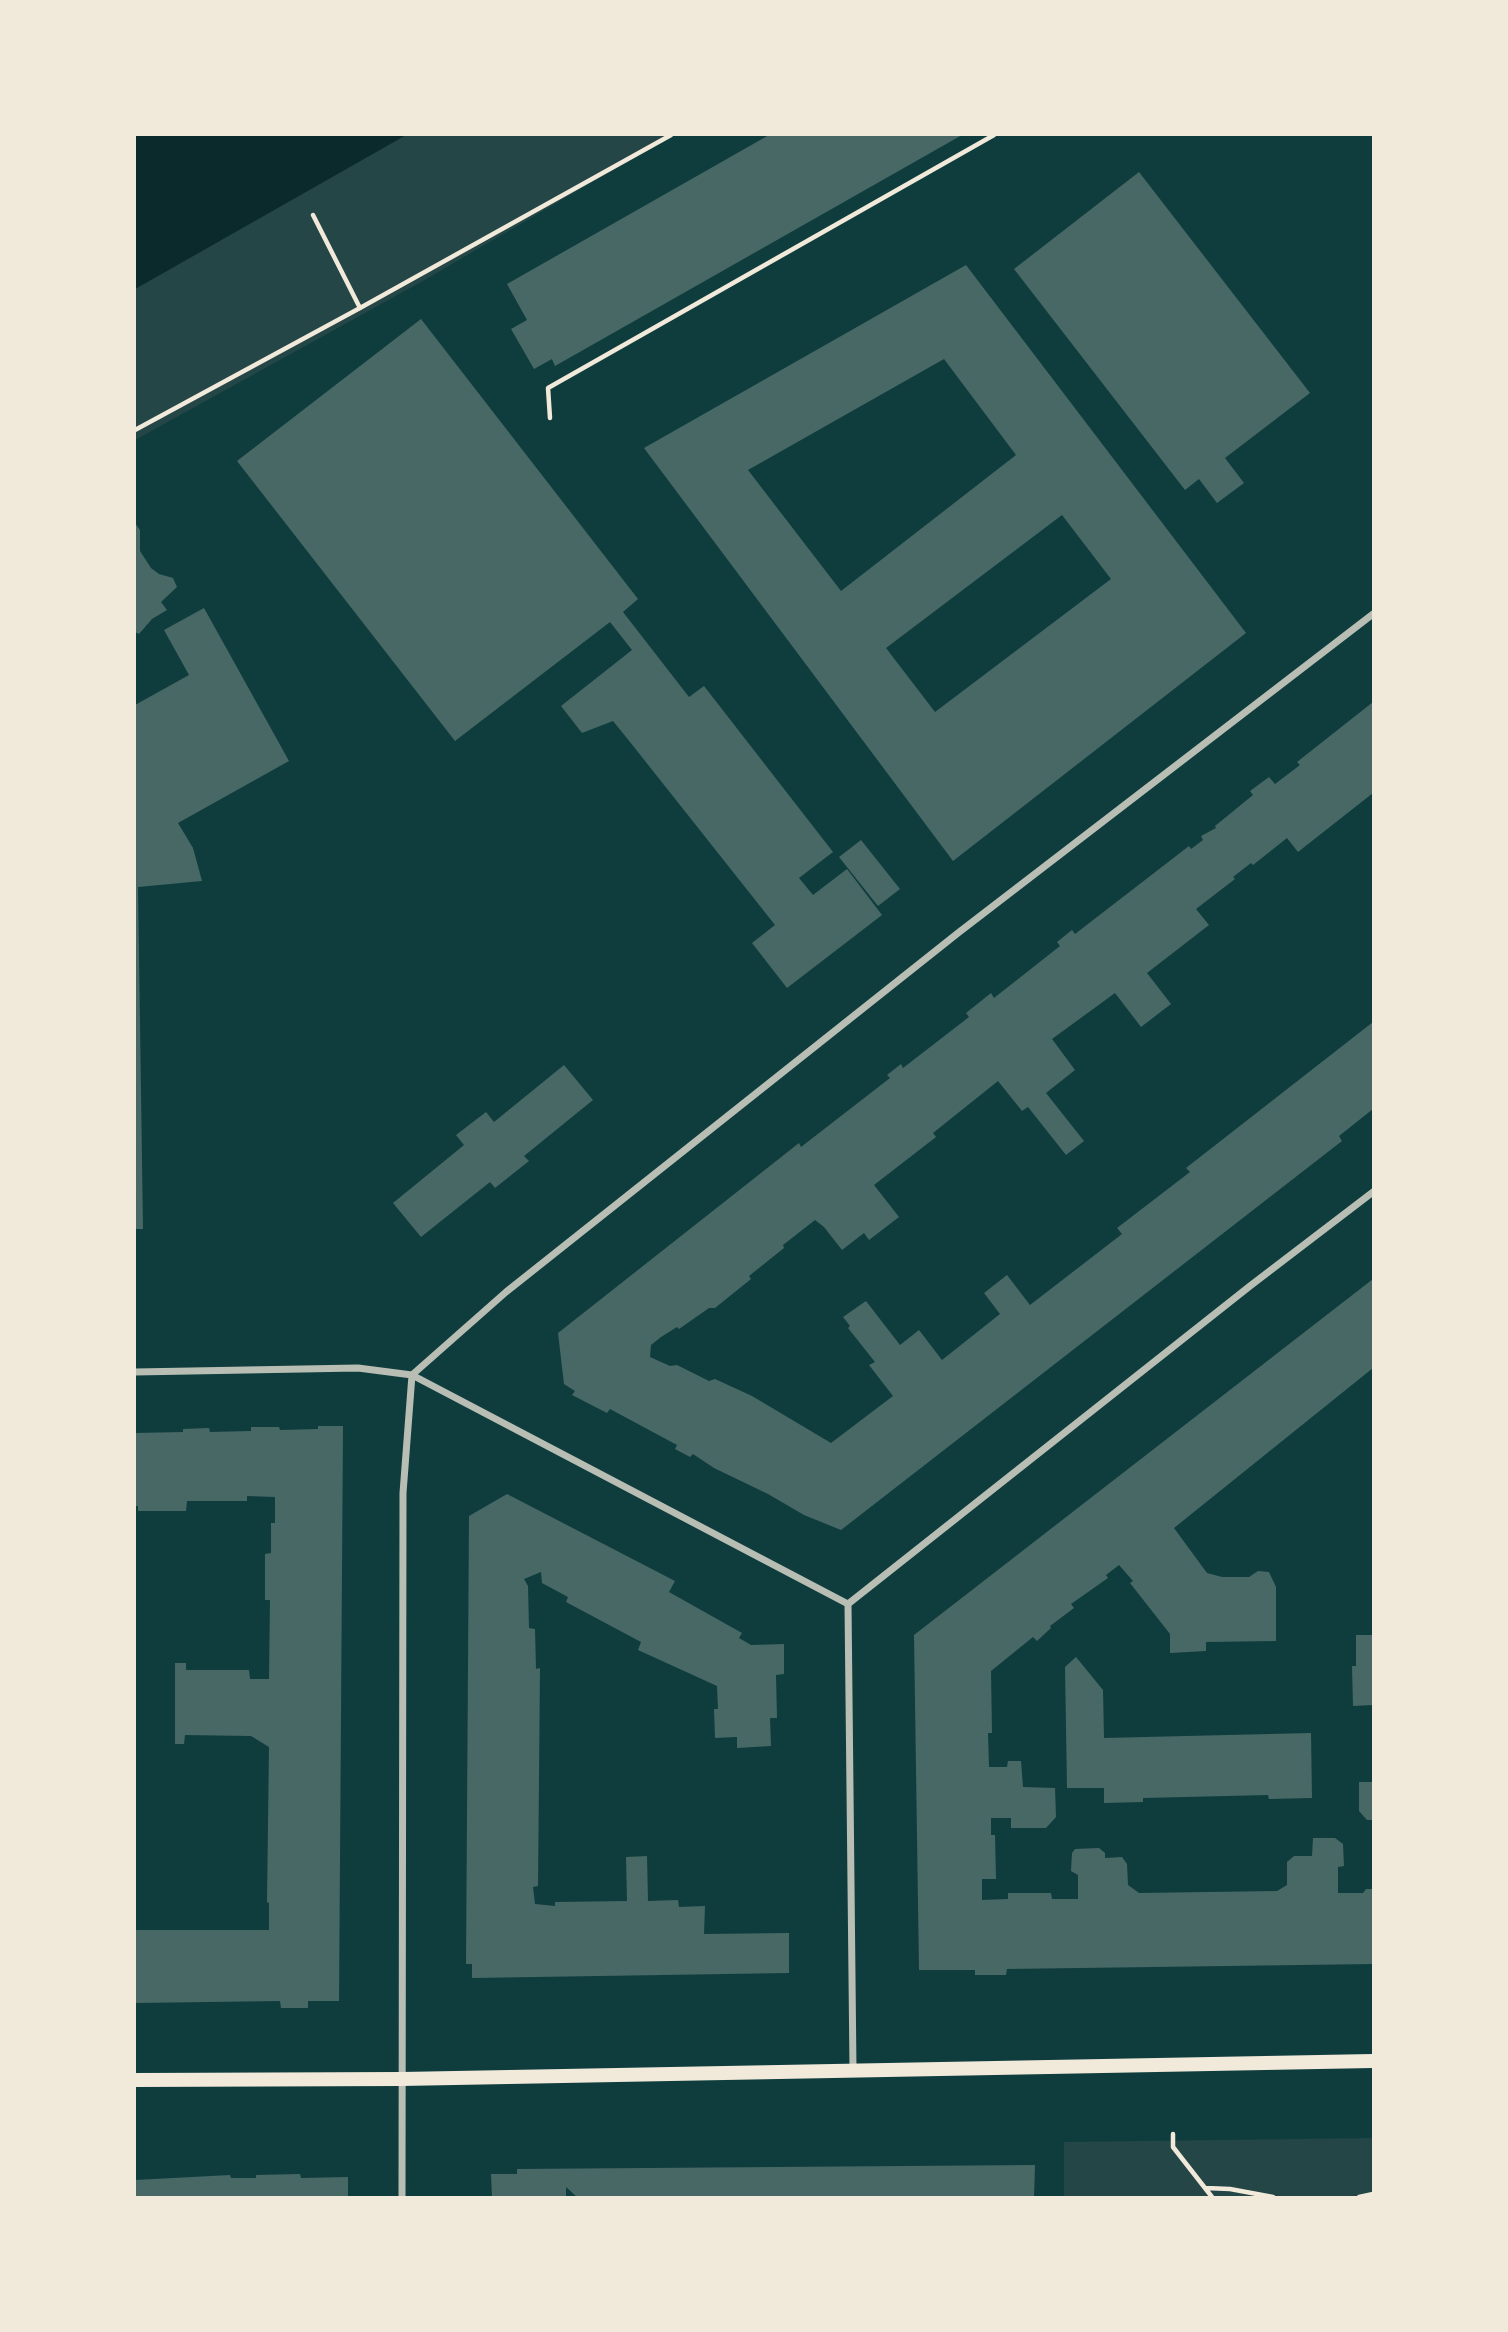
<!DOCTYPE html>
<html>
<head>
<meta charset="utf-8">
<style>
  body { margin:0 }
  #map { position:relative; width:1508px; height:2332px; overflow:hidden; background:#0f3d3e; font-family:Merriweather,serif }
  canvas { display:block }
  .frame { position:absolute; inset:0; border:136px solid #f1e9da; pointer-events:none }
</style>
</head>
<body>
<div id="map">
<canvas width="1508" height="2332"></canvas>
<div class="frame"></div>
</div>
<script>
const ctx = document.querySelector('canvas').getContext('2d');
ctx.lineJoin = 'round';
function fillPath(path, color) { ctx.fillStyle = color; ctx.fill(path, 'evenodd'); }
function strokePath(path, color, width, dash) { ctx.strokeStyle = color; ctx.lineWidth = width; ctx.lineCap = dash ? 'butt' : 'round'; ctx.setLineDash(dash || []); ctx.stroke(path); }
fillPath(new Path2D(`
  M406 135H673L421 282 135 440V289Z
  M1373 2138V2197H1064V2142Z`), '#244646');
fillPath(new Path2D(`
  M135 135H406L135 289Z`), '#0a2a2b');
fillPath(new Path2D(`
  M769 135H962L555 366 552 359 534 369 511 329 527 320 507 284Z
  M1139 172 1310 393 1225 458 1244 483 1217 503 1199 479 1185 490 1014 269Z
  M966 265 1246 633 953 861 644 448ZM944 359 1016 455 841 591 748 470ZM1062 515 1111 579 935 712 886 648Z
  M421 319 638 599 623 612 689 697 704 686 833 852 799 878 813 895 847 869 882 915 787 988 752 943 775 925 630 742 613 721 582 733 561 706 632 650 610 622 455 741 237 461Z
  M135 523 140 530V551L151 568 159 574 173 578 177 587 161 602 167 610 152 619 139 634 135 632Z
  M204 608 289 761 178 823 193 848 202 881 138 887 143 1229H135V705L189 675 164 630Z
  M1373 702V793L1298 852 1287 838 1253 865 1251 863 1233 877 1235 879 1196 909 1209 925 1147 973 1171 1004 1141 1027 1115 993 1052 1039 1075 1070 1046 1093 1084 1141 1066 1155 1028 1107 1022 1111 998 1081 933 1133 936 1137 874 1185 899 1217 869 1240 864 1233 842 1250 824 1227 815 1220 783 1245 784 1248 749 1276 751 1279 715 1308H709L679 1329 677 1327 661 1337 651 1345 650 1357 670 1366 677 1365 709 1381 715 1379 752 1396 831 1443 893 1396 869 1365 875 1362 848 1328 850 1326 843 1317 866 1301 900 1345 919 1330 942 1360 1000 1314 984 1293 1007 1275 1030 1305 1122 1234 1117 1228 1190 1172 1186 1168 1373 1022V1109L1339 1136 1342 1141 841 1530 804 1515 768 1494 714 1468 693 1454 690 1457 675 1449 677 1445 610 1409 607 1413 572 1395 575 1391 564 1384 558 1333 799 1143 801 1147 890 1078 887 1075 901 1064 903 1068 969 1017 966 1013 991 993 994 998 1060 946 1057 942 1072 930 1075 934 1189 846 1191 849 1203 840 1201 836 1216 828 1215 826 1253 795 1250 791 1269 777 1275 784 1300 765 1297 762Z
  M861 840 900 889 878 906 839 857Z
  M564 1065 593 1100 524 1156 529 1161 495 1188 490 1182 421 1237 393 1203 464 1145 456 1135 486 1112 494 1122Z
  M1373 1279V1368L1174 1528 1207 1573 1222 1577H1249L1258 1571 1269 1572 1276 1587V1641L1206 1642V1651L1170 1653V1634L1130 1583 1133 1581 1119 1565 1106 1575 1108 1578 1071 1604 1074 1608 1050 1626 1051 1628 1037 1641 1033 1637 991 1671 992 1733H988L989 1767H1007L1008 1761H1021L1023 1787 1055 1788 1056 1817 1046 1828H1011V1818H991V1835H995L996 1879H982V1900L1008 1899V1893H1051L1052 1899H1078V1875L1071 1871 1072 1853 1075 1849 1099 1848 1105 1853V1858L1122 1857 1127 1864 1128 1885 1139 1893 1277 1891 1287 1885V1862L1294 1856H1312L1313 1838H1335L1343 1844 1344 1866 1338 1867V1893H1363L1366 1889H1373V1964L1007 1969 1006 1975H975V1970H919L914 1635Z
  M318 1426H343L339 2001H308V2008H281L280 2001 135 2003V1930H269V1903L267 1902 269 1747 251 1736 185 1735 184 1744H175V1663H186V1670H249L250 1679H269L270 1600H265V1554L271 1553V1523H275V1497L247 1496V1501H187L186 1511H138V1506H135V1433L183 1432V1429L209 1428 210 1432 251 1431V1427H279L280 1430 318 1429Z
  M507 1494 675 1581 669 1592 742 1633 739 1638 751 1645 784 1644V1674L776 1675 777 1718H770L771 1746 737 1748V1737L715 1738 714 1709H718L717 1686 638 1650 641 1642 566 1602 568 1597 542 1583 541 1572 524 1579 528 1586 529 1628 535 1629 536 1669 540 1668 538 1886 533 1887 535 1904 555 1906V1902L627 1901 626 1857 647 1856 648 1901 678 1900 679 1907 705 1906 704 1934 789 1933V1973L472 1978V1964H466L469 1516Z
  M1356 1635H1373V1705L1353 1706 1352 1666H1356Z
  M1076 1657 1103 1690 1104 1738 1311 1733 1312 1798 1269 1799 1268 1795 1143 1798V1802L1104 1803V1788H1067L1065 1667Z
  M1359 1782H1373V1820H1367L1359 1811Z
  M1035 2165 1034 2197H577L566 2187V2197H492L491 2174H517V2169Z
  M300 2174 301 2178 348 2177V2197H135V2180L230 2175 231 2178H256V2175Z`), '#486865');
strokePath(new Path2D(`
  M313 215 360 308
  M550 418 548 388 994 135
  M135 430 360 308 671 135
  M1173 2134V2147L1212 2197
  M1206 2188 1230 2189 1273 2197
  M1359 2197 1373 2194`), '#f1e9da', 4.5);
strokePath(new Path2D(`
  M135 1372 358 1368 412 1375 848 1604
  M412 1375 506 1292 958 933 1373 614
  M848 1604 1250 1286 1373 1192
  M848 1604 853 2070
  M402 2197 403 1493 412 1375`), '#b8beb3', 7);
strokePath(new Path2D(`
  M135 2080 401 2079 1373 2061`), '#f1e9da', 14);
</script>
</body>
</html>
